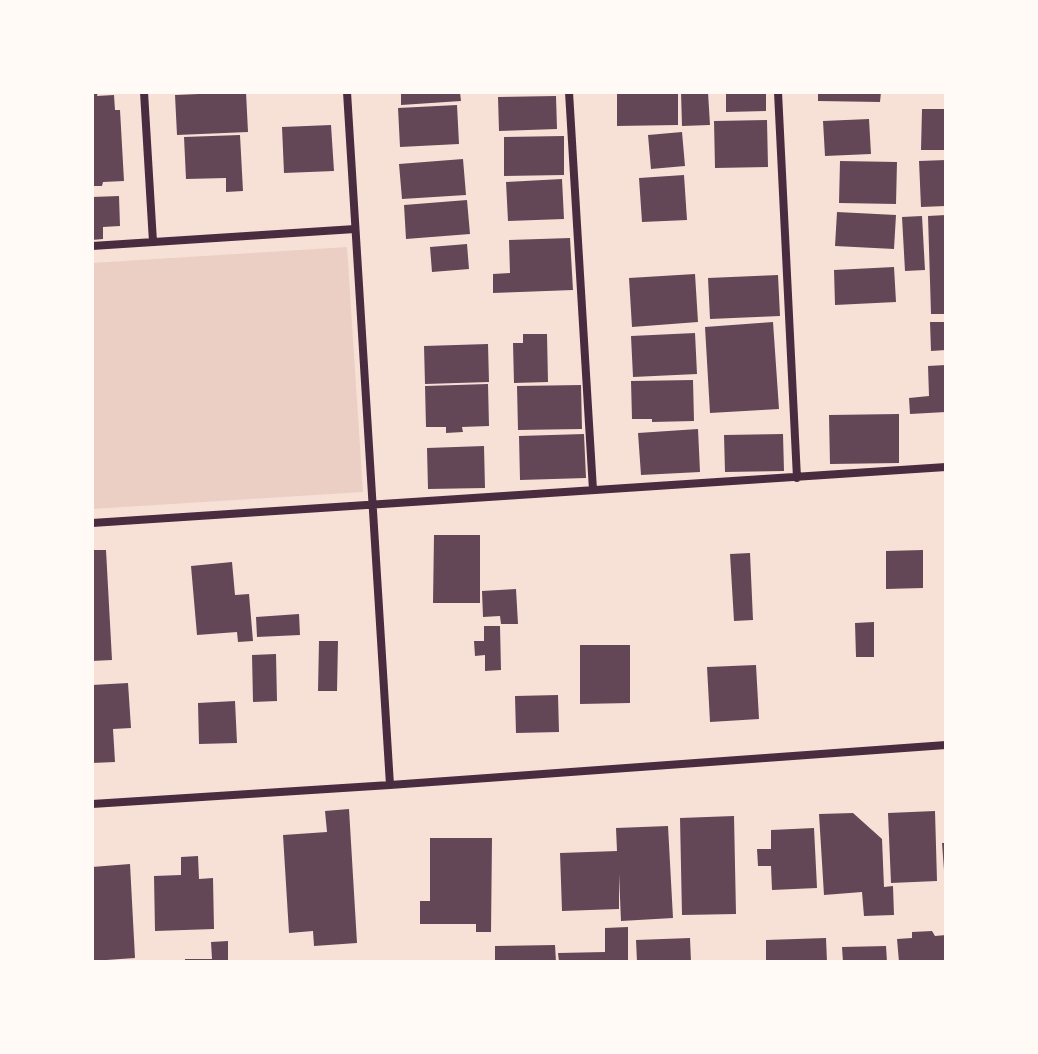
<!DOCTYPE html>
<html>
<head>
<meta charset="utf-8">
<style>
  body { margin:0 }
  #map { position:relative; width:1038px; height:1054px; overflow:hidden; background:#f7e1d7; font-family:Signika,sans-serif }
  canvas { display:block }
  .frame { position:absolute; inset:0; border:94px solid #fffaf5; pointer-events:none }
</style>
</head>
<body>
<div id="map">
<canvas width="1038" height="1054"></canvas>
<div class="frame"></div>
</div>
<script>
const ctx = document.querySelector('canvas').getContext('2d');
ctx.lineJoin = 'round';
function fillPath(path, color) { ctx.fillStyle = color; ctx.fill(path, 'evenodd'); }
function strokePath(path, color, width, dash) { ctx.strokeStyle = color; ctx.lineWidth = width; ctx.lineCap = dash ? 'butt' : 'round'; ctx.setLineDash(dash || []); ctx.stroke(path); }
fillPath(new Path2D(`
  M347 247 363 492 92 509V263Z`), '#ebcfc5');
fillPath(new Path2D(`
  M92 92H98L97 96 114 95 115 110H120L124 181 103 182 102 186H92Z
  M246 92 248 132 177 135 175 95Z
  M401 92H460L461 101 401 105Z
  M617 92H678V125L617 126Z
  M681 92H708L710 125 682 126Z
  M726 92H766V111L726 112Z
  M818 92H881L880 102 818 101Z
  M556 96 557 129 499 131 498 97Z
  M457 105 459 144 400 147 398 108Z
  M922 109H946V150H921Z
  M869 119 871 154 825 156 823 121Z
  M767 120 768 167 715 168 714 121Z
  M331 125 334 171 284 173 282 127Z
  M682 132 685 166 651 169 648 135Z
  M240 135 243 191 226 192V178L186 179 184 137Z
  M564 136V175L504 176V137Z
  M463 159 466 195 402 199 399 164Z
  M946 160V206L921 207 919 161Z
  M840 161 897 162 896 204 839 203Z
  M684 175 687 220 642 222 639 178Z
  M562 179 564 219 508 221 506 182Z
  M119 196 120 226 103 227V239L92 240V197Z
  M467 200 470 234 406 239 404 205Z
  M837 212 896 215 894 249 835 246Z
  M946 215V314H931L928 216Z
  M922 216 925 270 905 271 902 217Z
  M570 238 573 290 493 293V274L510 273 509 240Z
  M467 244 469 269 432 272 430 247Z
  M894 267 896 302 835 305 834 270Z
  M695 274 698 322 632 327 629 278Z
  M778 275 780 316 710 319 708 278Z
  M773 322 779 409 710 413 705 327Z
  M930 322H946V350L931 351Z
  M695 333 697 374 633 377 631 336Z
  M523 334H547L548 382 514 383 513 343H523Z
  M488 344 489 382 425 384 424 346Z
  M946 365V412L910 414 909 398 929 396 928 366Z
  M693 380 694 421 652 422V419H632L631 381Z
  M488 384 489 426 462 427 463 432 446 433V427H426L425 386Z
  M581 385 582 429 518 430 517 386Z
  M899 414V463L830 464 829 415Z
  M698 429 700 472 641 475 638 433Z
  M584 434 586 478 520 480 519 436Z
  M783 434 784 471 725 472 724 435Z
  M484 446 485 488 428 489 427 448Z
  M434 535H480V603H433Z
  M92 550H106L112 660 92 661Z
  M923 550V588L886 589V551Z
  M750 553 753 620 734 621 730 554Z
  M232 562 235 595 249 594 253 641 238 642 237 632 197 635 191 566Z
  M516 589 518 624H501L500 616 483 617 482 591Z
  M299 614 300 635 257 637 256 617Z
  M874 622V657H856L855 623Z
  M484 626H500L501 670 485 671V655L475 656 474 641H484Z
  M319 641H338L337 691H318Z
  M580 645H630V703L580 704Z
  M276 654 277 701 253 702 252 655Z
  M756 665 759 719 710 722 707 667Z
  M128 683 131 728 113 729 115 762 92 763V685Z
  M558 695 559 732 516 733 515 696Z
  M235 701 237 743 199 744 198 703Z
  M349 809 357 943 314 946 313 931 289 933 283 835 327 832 325 811Z
  M935 811 937 881 891 883 888 813Z
  M853 813 882 839 884 887 893 886 894 915 864 916 862 892 824 895 819 814Z
  M734 816 736 914 682 915 680 818Z
  M668 826 673 918 621 921 619 874V909L562 911 560 853 617 851 616 828Z
  M814 828 817 888 772 890 771 866H758L757 849H771V830Z
  M430 838H492L491 932H476V924H420V901H430Z
  M942 843H946V870H944Z
  M198 856 199 879 213 878 214 929 155 931 154 876 181 875V857Z
  M130 864 135 958 92 961V867Z
  M628 927V962H559L558 953 605 952V928Z
  M932 931 935 936 946 935V961L899 962 897 939 912 938V932Z
  M690 938 691 962H637L636 940Z
  M826 938 827 962H766V940Z
  M228 941V962H185V959H212L211 942Z
  M555 945 556 962H495V946Z
  M886 946 887 962H843L842 947Z`), '#644757');
strokePath(new Path2D(`
  M144 92 153 242
  M347 92 390 785
  M569 92 593 490
  M778 92 797 478
  M92 246 355 229
  M92 523 946 467
  M92 804 390 785 946 745`), '#4a2c40', 8);
</script>
</body>
</html>
